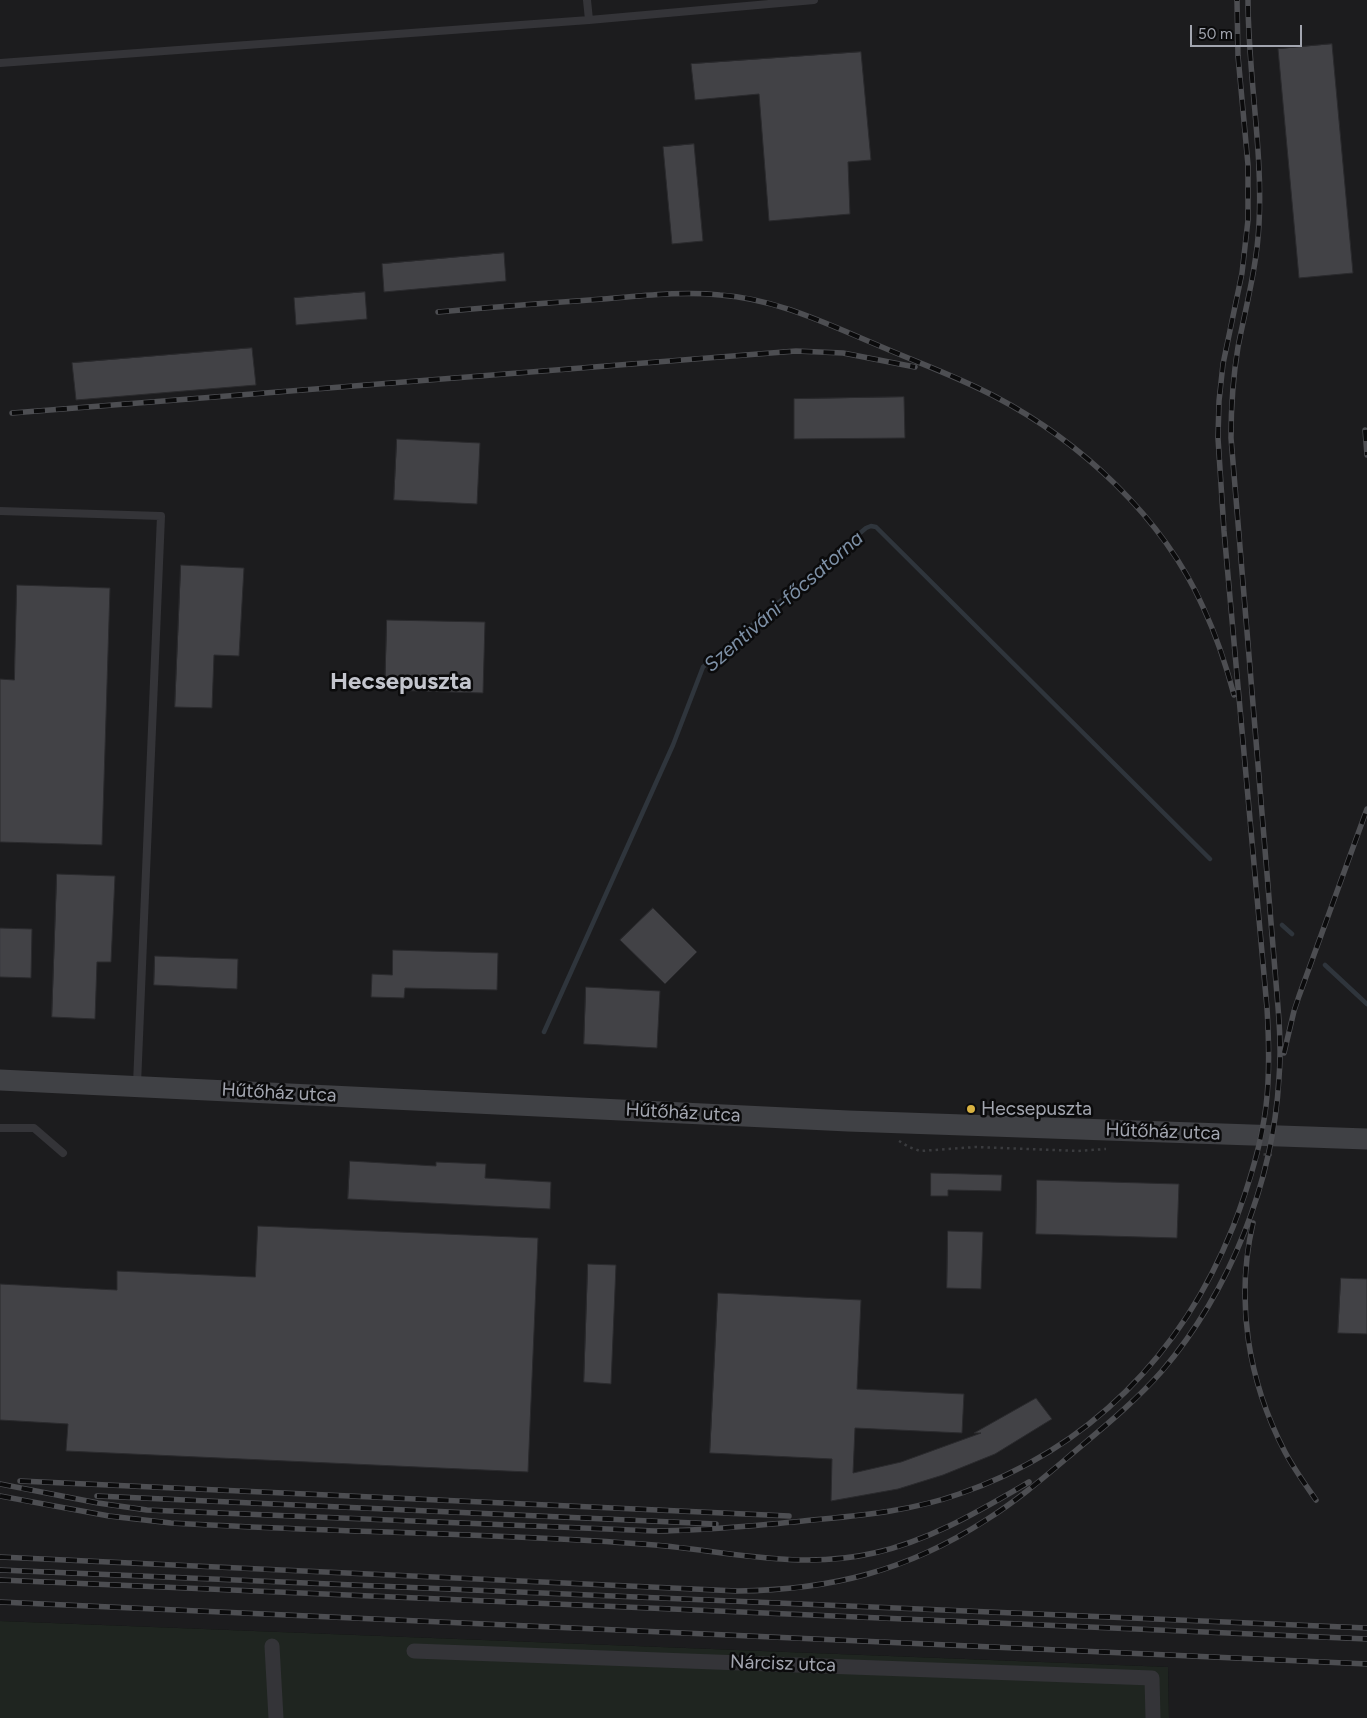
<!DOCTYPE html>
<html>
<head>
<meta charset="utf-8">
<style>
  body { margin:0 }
  #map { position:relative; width:1367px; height:1718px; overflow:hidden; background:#101011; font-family:Figtree,sans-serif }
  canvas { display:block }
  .scale { position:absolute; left:1190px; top:25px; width:112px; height:22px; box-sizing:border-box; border:2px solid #a3a6b0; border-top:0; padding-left:6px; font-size:15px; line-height:18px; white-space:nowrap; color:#a3a6b0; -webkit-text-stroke:4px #0b0b0c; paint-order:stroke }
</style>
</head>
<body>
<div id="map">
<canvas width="1367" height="1718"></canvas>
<div class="scale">50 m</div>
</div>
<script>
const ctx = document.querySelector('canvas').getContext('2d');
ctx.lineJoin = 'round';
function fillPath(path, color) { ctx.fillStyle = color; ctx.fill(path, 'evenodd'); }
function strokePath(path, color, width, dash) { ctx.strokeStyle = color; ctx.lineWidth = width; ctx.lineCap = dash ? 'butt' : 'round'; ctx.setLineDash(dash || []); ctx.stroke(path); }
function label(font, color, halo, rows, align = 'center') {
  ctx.font = font + ' Figtree,sans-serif'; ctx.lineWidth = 5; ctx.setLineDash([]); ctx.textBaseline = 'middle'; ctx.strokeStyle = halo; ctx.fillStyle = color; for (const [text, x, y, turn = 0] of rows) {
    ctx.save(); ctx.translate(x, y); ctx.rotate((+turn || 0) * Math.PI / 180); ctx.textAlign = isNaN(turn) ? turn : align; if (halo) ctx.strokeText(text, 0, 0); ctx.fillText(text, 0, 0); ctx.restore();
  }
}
fillPath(new Path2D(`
  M0 0H1367V1718H1169L1168 1667 0 1621Z`), '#1c1c1e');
fillPath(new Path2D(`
  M0 1621 1168 1667 1169 1718H0Z`), '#1f2520');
strokePath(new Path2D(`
  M1282 925 1292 934
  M1325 965 1367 1004
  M544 1032 673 745 703 667 866 528 871 526 876 527 1210 859`), '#2f353c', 4.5);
const building = new Path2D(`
  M1332 44 1353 273 1299 278 1278 49Z
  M861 52 871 160 848 162 850 214 769 221 759 94 695 100 691 64Z
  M694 144 703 241 672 244 663 147Z
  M504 253 506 281 384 292 382 264Z
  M365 292 367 319 296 325 294 298Z
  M252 348 256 385 76 400 72 363Z
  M904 397 905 438 794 439V399Z
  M397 439 480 443 477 504 394 500Z
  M181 565 244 568 239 656 214 655 212 708 175 707Z
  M17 585 110 588 102 845 0 842V679L14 680Z
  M387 620 485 622 483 693 385 690Z
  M57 874 115 876 111 962H97L95 1019 52 1017Z
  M653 908 697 952 665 984 620 940Z
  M0 928 32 929 31 978 0 977Z
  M393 950 498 953 497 990 405 988 404 998 371 997 372 974 392 975Z
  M155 956 238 959 237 989 154 985Z
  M586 987 660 991 657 1048 584 1044Z
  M350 1161 436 1166V1162L486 1164 485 1178 551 1182 550 1209 348 1199Z
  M931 1173 1002 1175 1001 1191 948 1190V1196H931Z
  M1037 1180 1179 1184 1177 1238 1036 1234Z
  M258 1226 538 1238 528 1472 66 1451 68 1424 0 1420V1284L117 1290V1271L255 1277Z
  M948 1231 983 1232 981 1289 947 1288Z
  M588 1264 616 1265 611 1384 584 1382Z
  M1341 1278 1367 1279V1334L1338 1333Z
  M718 1293 861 1300 857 1389 964 1394 962 1433 855 1428 853 1473 901 1462 981 1433H974L1036 1398 1052 1419 995 1454 943 1475 898 1489 831 1501 832 1459 710 1453Z`);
fillPath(building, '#424246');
strokePath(building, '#2a2a2d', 1);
strokePath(new Path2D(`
  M899 1141 909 1147 920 1151 976 1147 1078 1151 1106 1149
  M1257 1154 1272 1155`), '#3a3b3e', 2.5, [2.5, 4]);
strokePath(new Path2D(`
  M587 0 589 20
  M0 63 589 20 814 0
  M0 511 161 516 137 1084
  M0 1128H34L63 1153`), '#343438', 8);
strokePath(new Path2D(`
  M272 1646 276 1718
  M414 1651 1152 1678 1153 1718`), '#343438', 15);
strokePath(new Path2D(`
  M0 1080 848 1121 1367 1139`), '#404145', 21);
const rail = new Path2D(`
  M438 312C493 307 548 303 603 299 642 296 681 291 720 295 778 299 829 325 882 347 919 363 958 377 994 396 1080 441 1163 517 1203 607 1216 635 1226 665 1234 695
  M12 413 796 351 843 353 915 367
  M1365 430 1367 455
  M1284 1053 1294 1011 1299 996 1367 809
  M1253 1223C1235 1301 1248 1381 1285 1452 1294 1469 1305 1484 1316 1500
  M20 1481 789 1516
  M0 1484 98 1503 147 1510 655 1531C702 1531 748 1526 794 1522 850 1516 906 1513 959 1494 1090 1449 1182 1354 1233 1227 1248 1188 1261 1147 1266 1106 1270 1074 1269 1041 1267 1008L1224 531 1218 438 1219 401 1223 364 1242 273 1248 220V165L1238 56 1237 0
  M0 1496 109 1516 171 1523C328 1532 485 1533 642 1544 719 1549 796 1571 874 1553 931 1540 979 1511 1029 1482
  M97 1496 716 1524
  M0 1557 737 1591C831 1590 907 1571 986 1520 1015 1502 1041 1480 1067 1458 1100 1430 1134 1403 1162 1371 1230 1291 1273 1183 1279 1078 1281 1055 1280 1031 1278 1007L1231 438C1231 407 1233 377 1238 347 1246 306 1257 266 1259 224 1263 149 1248 75 1248 0
  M0 1570 1367 1628
  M0 1580 1367 1639
  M0 1602 1367 1664`);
strokePath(rail, '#4d4e52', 5.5);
strokePath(rail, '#0b0b0c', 4, [11]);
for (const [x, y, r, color] of [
  [971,1109,5,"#d9b241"]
]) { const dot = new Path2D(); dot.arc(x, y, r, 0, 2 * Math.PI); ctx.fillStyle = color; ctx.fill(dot); strokePath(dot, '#0b0b0c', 2); }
label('19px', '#a3a6b0', '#0b0b0c', [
  ["Hűtőház utca",279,1093,3],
  ["Hűtőház utca",683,1113,3],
  ["Hűtőház utca",1163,1132,2],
  ["Nárcisz utca",783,1664,2]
]);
label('19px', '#a3a6b0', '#0b0b0c', [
  ["Hecsepuszta",981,1109]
], 'left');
label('italic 20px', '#7e91a7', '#0b0b0c', [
  ["Szentiváni-főcsatorna",784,602,-41]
]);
label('bold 24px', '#c3c5cd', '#0b0b0c', [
  ["Hecsepuszta",401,682]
]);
</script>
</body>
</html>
